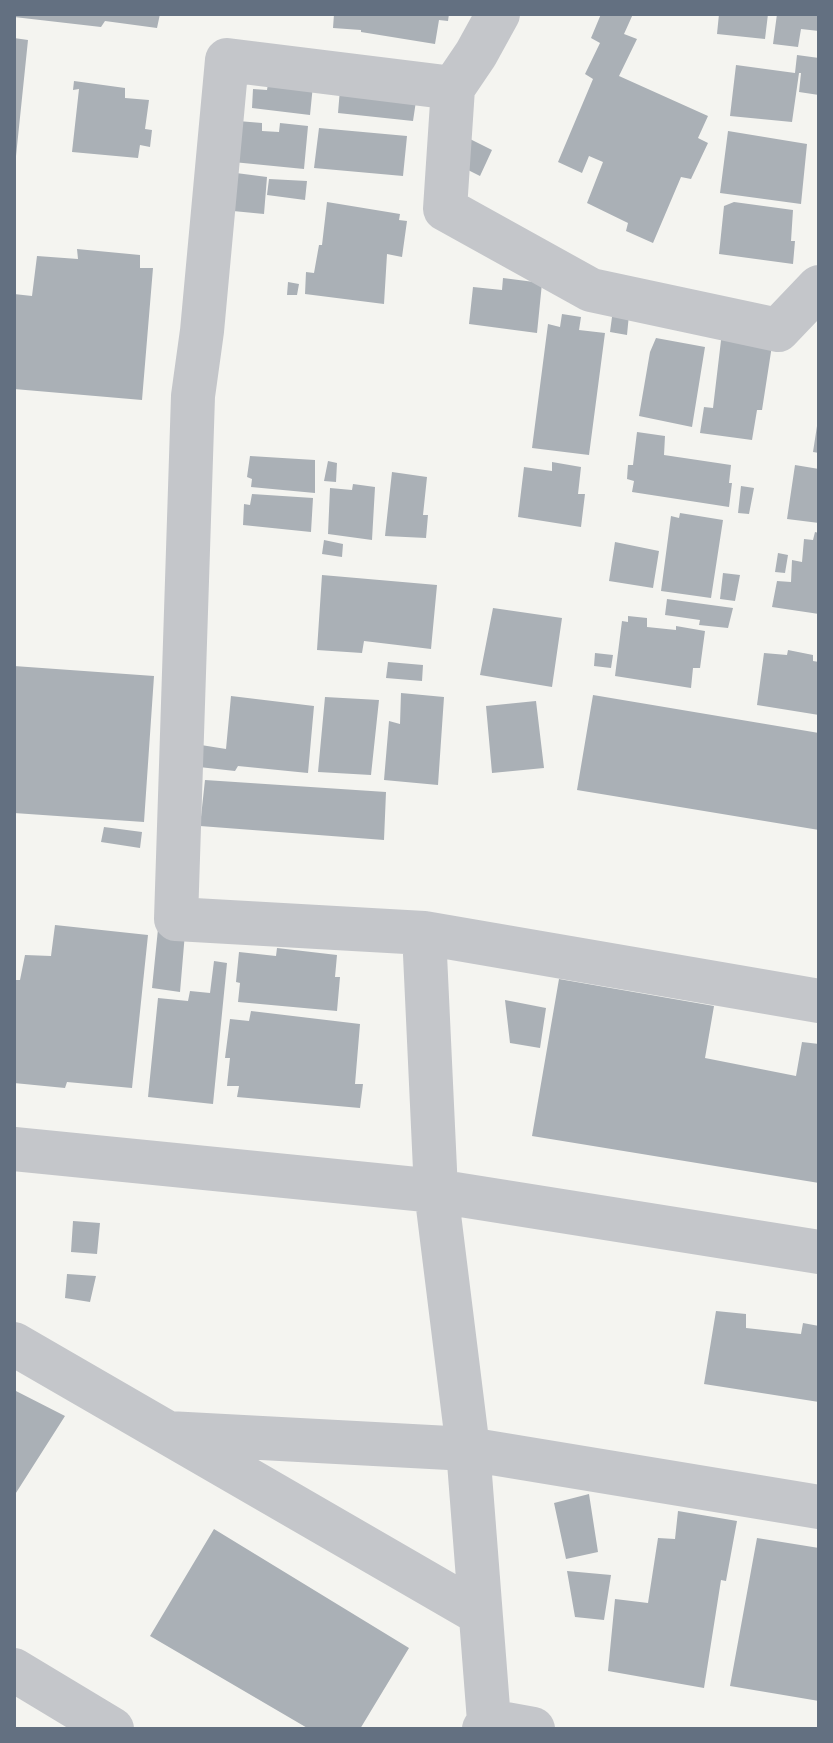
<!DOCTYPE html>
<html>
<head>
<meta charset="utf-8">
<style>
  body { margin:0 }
  #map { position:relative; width:833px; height:1743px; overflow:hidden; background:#f4f4f0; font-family:"Golos Text",sans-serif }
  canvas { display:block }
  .frame { position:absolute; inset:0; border:16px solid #637081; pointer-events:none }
</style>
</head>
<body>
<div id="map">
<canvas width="833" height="1743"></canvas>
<div class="frame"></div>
</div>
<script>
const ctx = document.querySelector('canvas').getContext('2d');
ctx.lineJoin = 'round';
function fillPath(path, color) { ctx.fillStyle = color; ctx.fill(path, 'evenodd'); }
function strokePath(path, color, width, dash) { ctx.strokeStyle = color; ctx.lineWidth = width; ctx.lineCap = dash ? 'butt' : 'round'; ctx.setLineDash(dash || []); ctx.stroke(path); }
fillPath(new Path2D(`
  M14 14H160L157 28 105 21 101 27 14 17Z
  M334 14H449L448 21 439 20 435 44 361 32V30L333 28Z
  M601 14H633L624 34 637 39 619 76 708 116 698 138 708 143 691 179 681 177 653 243 626 231 628 223 587 203 603 162 589 156 582 173 558 162 593 79 585 74 600 43 591 38Z
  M719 14H768L765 39 717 34Z
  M777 14H819V31L801 29 798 47 773 44Z
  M14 38 28 40 16 156H14Z
  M797 55 819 58V95L799 92 801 73H799L792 122 730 116 736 65 795 73Z
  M270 71 314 75 310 115 252 108 253 89 267 90Z
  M341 77 416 101 413 121 338 113Z
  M74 81 125 88V98L149 100 145 129 152 130 150 147 140 145 138 158 72 152 79 89 73 90Z
  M238 121 262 123V131L279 132 280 123 308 126 304 169 233 162Z
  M319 128 407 136 403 176 314 168Z
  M728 131 807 144 801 204 720 193Z
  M470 139 492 150 480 176 464 168Z
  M236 173 267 177 264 214 233 211Z
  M269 179 307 181 305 200 267 195Z
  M327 202 400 214 399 220 407 221 402 257 387 254 384 304 305 294 306 272 314 273 319 245H322Z
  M734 202 793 210 791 241H795L793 264 719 254 724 206Z
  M77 249 140 255V268H153L142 400 14 389V294L32 296 37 256 78 259Z
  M503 278 542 283 537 333 469 324 473 287 502 290Z
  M288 282 299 284 297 295H287Z
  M614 302 630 304 627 335 610 332Z
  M562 314 581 317 579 330 605 333 589 455 532 448 548 324 560 327Z
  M722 332 773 339 762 410H757L752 440 700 433 704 407 713 408Z
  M656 338 705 347 692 427 639 416 650 352Z
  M817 426 819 427V453L813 452Z
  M637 432 665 436 664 455 731 465 729 483H732L729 507 632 492 634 481 627 479 628 465H633Z
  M250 456 315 460V493L251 487 252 479 247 477Z
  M328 461 337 463 336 482 324 481Z
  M552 462 581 467 578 494H585L581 527 518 517 524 467 552 471Z
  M795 465 819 469V523L787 519Z
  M392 472 427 477 423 515H428L426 538 385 536Z
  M353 484 375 487 372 540 328 534 330 488 352 490Z
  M741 486 754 488 749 514 738 513Z
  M252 494 313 498 311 532 243 525 244 504 250 505Z
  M680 513 723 520 711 598 661 591 671 516 679 518Z
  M815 532 819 533V614L772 607 777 581 791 582 792 560 802 562 804 539 813 540Z
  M324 540 343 544 342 557 322 554Z
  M615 542 659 551 653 588 609 581Z
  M778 553 788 555 785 573 775 572Z
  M723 573 740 575 735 601 720 599Z
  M322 575 437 585 431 649 364 641 362 653 317 650Z
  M667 599 733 608 728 628 699 625 700 620 665 615Z
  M493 608 562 618 552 687 480 675Z
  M628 616 647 618V627L676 630V626L705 631 700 668H693L691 688 615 676 622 621 628 622Z
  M788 650 813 655V661L819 662V715L757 705 764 653 787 655Z
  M595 653 613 655 611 668 594 666Z
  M388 662 423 665 422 681 386 678Z
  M14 666 154 676 144 822 14 813Z
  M401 693 444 697 438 785 384 780 389 721 400 724Z
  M593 695 819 733V830L577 790Z
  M231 696 314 706 308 773 238 766 235 771 199 767 201 745 226 749Z
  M325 697 379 700 371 775 318 772Z
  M536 701 544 768 492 773 486 706Z
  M205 780 386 792 384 840 200 826Z
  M104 827 142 832 140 848 101 842Z
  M55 925 148 935 132 1088 67 1082 65 1088 14 1083V980H20L25 955 51 956Z
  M158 929 185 933 180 992 152 988Z
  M277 948 337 955 335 977H340L337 1011 238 1002 240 983 236 982 239 952 276 956Z
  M214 961 227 963 213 1104 148 1097 158 998 188 1001 190 991 210 993Z
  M559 979 714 1006 705 1058 796 1076 802 1042 819 1044V1183L532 1136Z
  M505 1000 546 1008 540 1048 510 1043Z
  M251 1011 360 1024 355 1084H363L360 1108 237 1097 239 1086H227L230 1058H225L230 1019 249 1021Z
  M73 1221 100 1223 97 1254 71 1252Z
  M67 1274 96 1276 90 1302 65 1298Z
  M716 1311 746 1314V1328L801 1334 803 1323 819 1326V1402L704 1384Z
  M14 1390 65 1416 14 1496Z
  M589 1494 598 1552 566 1559 554 1503Z
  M678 1511 737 1521 726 1581 721 1580 704 1688 608 1671 615 1599 648 1603 658 1538 675 1539Z
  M214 1529 409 1648 360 1729H309L150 1636Z
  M757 1538 819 1548V1701L730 1686Z
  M567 1571 611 1575 604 1620 575 1617Z`), '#aab0b6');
strokePath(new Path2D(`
  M498 14 476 54 453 88 227 60 202 331 193 396 176 919 424 933 819 1001
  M453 88 445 209 591 290 778 330 819 287
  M424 933 436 1191 468 1449 489 1721 484 1729
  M14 1149 436 1191 819 1252
  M14 1344 479 1613
  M168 1433 468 1449 819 1507
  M14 1670 112 1729
  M489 1721 533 1729`), '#c4c6ca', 44);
</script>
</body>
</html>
